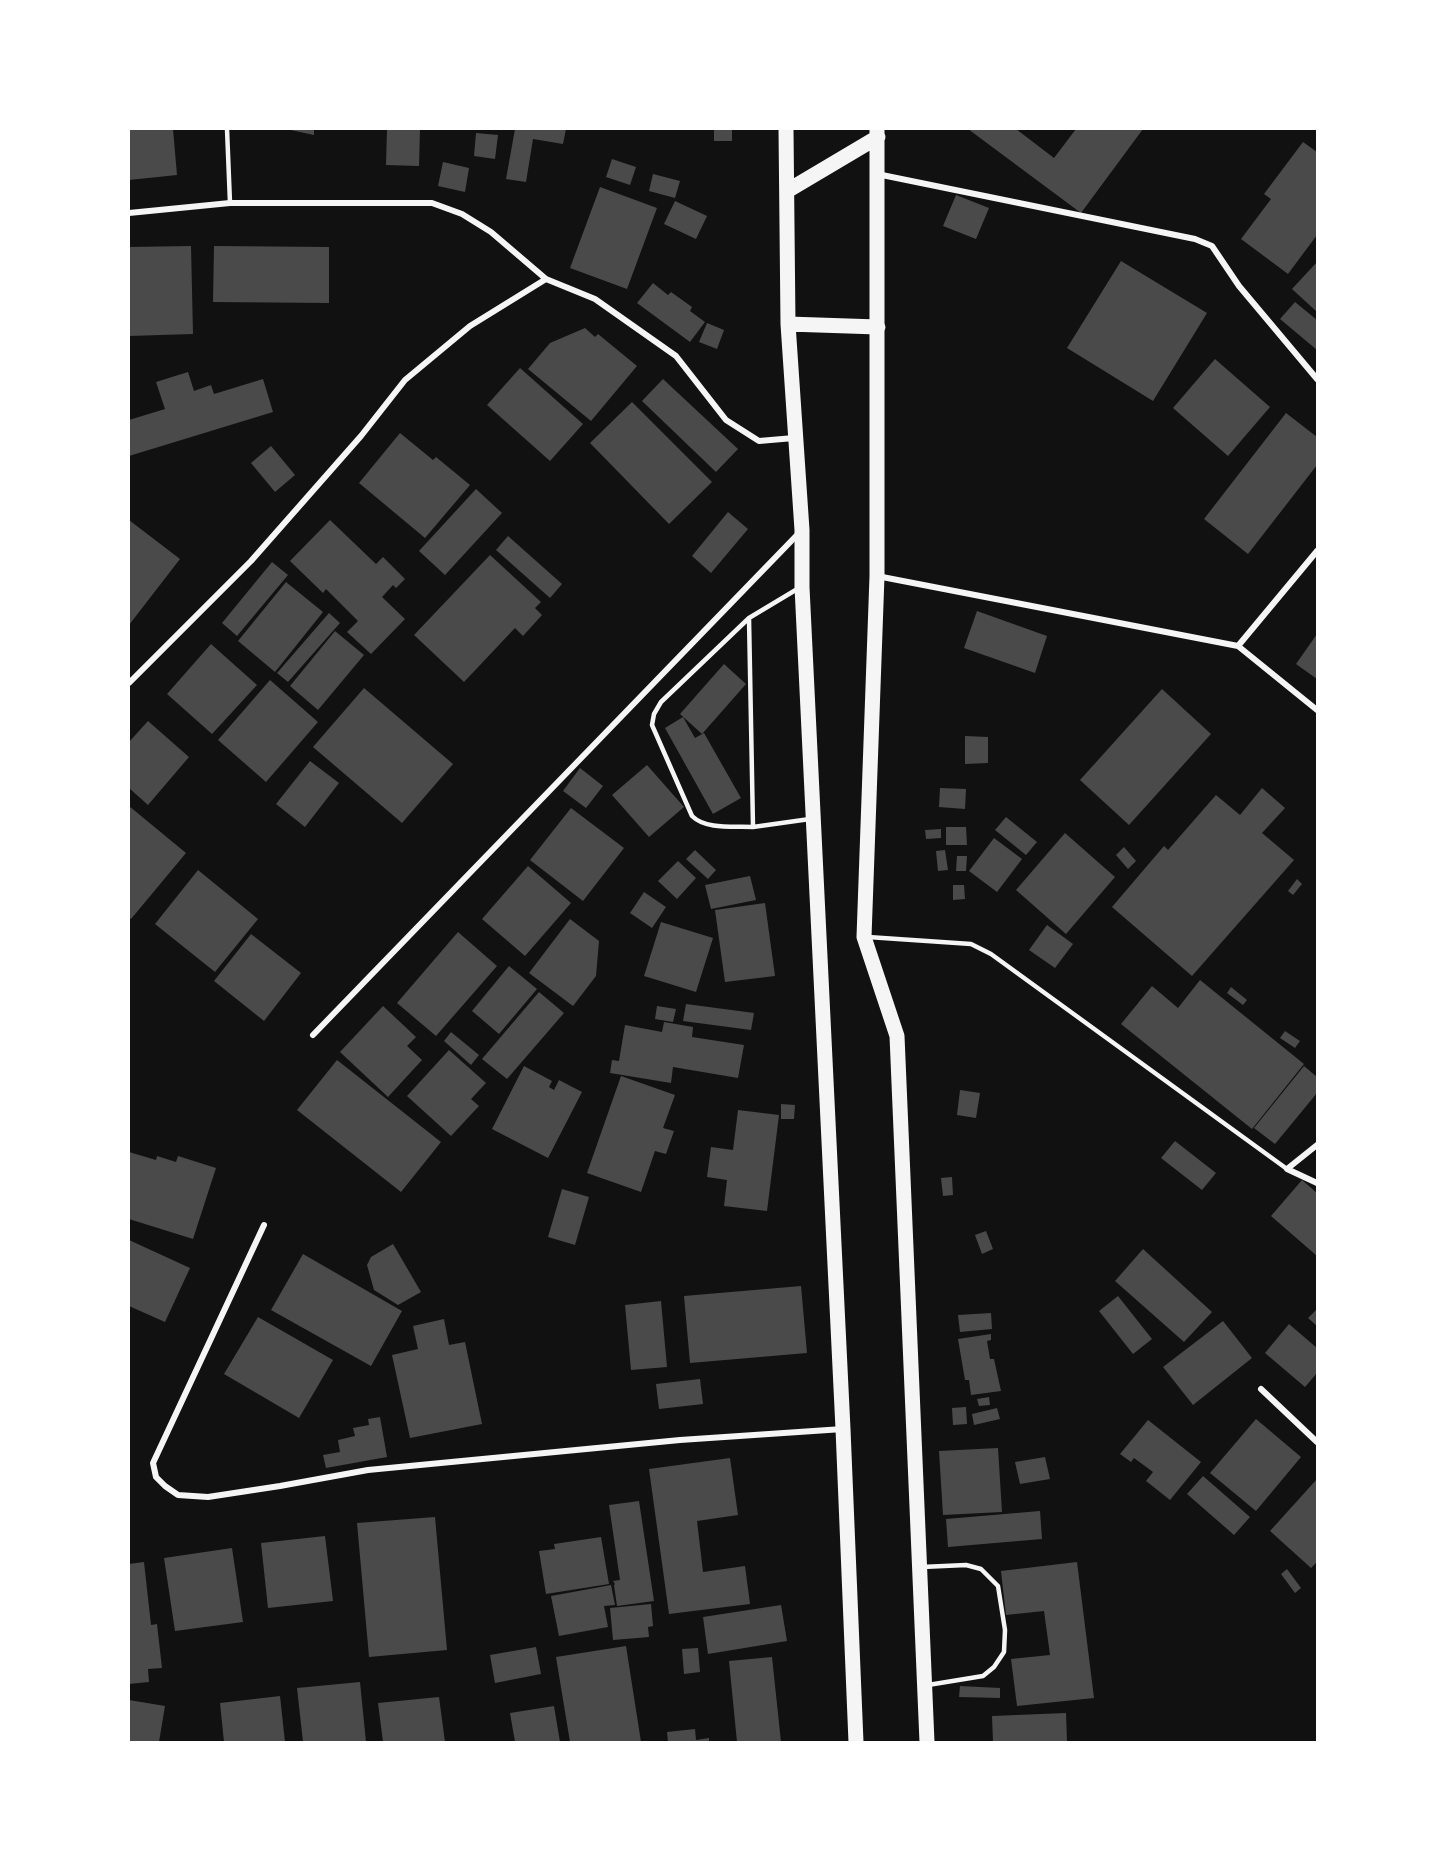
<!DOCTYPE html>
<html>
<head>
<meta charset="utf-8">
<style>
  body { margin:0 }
  #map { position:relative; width:1446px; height:1871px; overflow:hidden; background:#111; font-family:Barlow,sans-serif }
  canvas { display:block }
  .frame { position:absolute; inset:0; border:130px solid #fff; pointer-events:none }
</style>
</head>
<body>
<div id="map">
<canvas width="1446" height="1871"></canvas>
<div class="frame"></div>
</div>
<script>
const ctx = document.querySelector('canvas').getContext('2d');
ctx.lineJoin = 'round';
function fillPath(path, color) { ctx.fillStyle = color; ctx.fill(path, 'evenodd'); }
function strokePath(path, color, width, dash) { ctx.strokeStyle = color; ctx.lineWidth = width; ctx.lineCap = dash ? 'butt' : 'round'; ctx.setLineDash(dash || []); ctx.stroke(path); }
fillPath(new Path2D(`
  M129 129H173L177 175 129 180Z
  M286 129H314V135Z
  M387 129H420L419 166 386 165Z
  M515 129H566L563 144 533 139 526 182 506 179Z
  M714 129H732V141H714Z
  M968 129H1016L1054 158 1076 129H1143L1081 213Z
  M476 133 498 135 495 159 474 156Z
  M1303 142 1317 152V235L1288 274 1241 239 1271 199 1264 194Z
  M612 159 636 167 630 185 606 177Z
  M443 162 469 168 465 192 438 186Z
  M653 174 680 181 675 198 649 191Z
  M600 187 657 208 627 289 570 268Z
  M956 195 989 208 976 239 943 226Z
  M675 201 707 216 696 239 664 224Z
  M191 246 193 334 129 336V247Z
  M214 246 329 247V303L213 302Z
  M1121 261 1207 313 1153 401 1067 348Z
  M1317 262V312L1292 289Z
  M653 283 668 295 671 292 692 307 690 311 705 322 690 342 637 303Z
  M1295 302 1317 320V350L1280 319Z
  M707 323 724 330 717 349 699 342Z
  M585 328 595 337 598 334 637 366 591 421 528 369 550 343Z
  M1215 359 1270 407 1228 456 1173 408Z
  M520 368 583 424 550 461 487 405Z
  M188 372 194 391 211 385 214 394 263 379 273 412 129 456V420L165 409 156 382Z
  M663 379 738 449 716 472 642 401Z
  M632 402 712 482 669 524 590 443Z
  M1286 413 1317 437V465L1248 554 1204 519Z
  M400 433 433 460 436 457 470 485 425 538 359 483Z
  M271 446 295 475 275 492 251 463Z
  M476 489 502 513 445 575 419 551Z
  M728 512 748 529 711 573 692 556Z
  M129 520 180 559 129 625Z
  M330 520 376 564 383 557 405 579 396 588 393 585 382 597 405 619 371 654 347 632 358 621 326 589 323 593 290 561Z
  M508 536 562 584 550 598 496 550Z
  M490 555 541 602 535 608 542 615 523 636 515 628 464 682 414 635Z
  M272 562 288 575 237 636 222 623Z
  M286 582 323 612 275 672 238 641Z
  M977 611 1047 636 1035 673 964 648Z
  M329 613 340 623 288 682 277 673Z
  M335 631 364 655 318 710 290 686Z
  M1317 634V679L1296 664Z
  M211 644 257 685 212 734 167 694Z
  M724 664 746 684 702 734 680 714Z
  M270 680 318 722 266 782 218 740Z
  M364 688 453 764 402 823 313 747Z
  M1162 689 1211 734 1129 825 1080 780Z
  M683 717 695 738 704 733 741 798 713 814 665 728Z
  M148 721 189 757 148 805 129 788V742Z
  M965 736 988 737V763L965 764Z
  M310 761 339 783 305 827 276 804Z
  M647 765 684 807 649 837 612 795Z
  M580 768 603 786 586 808 563 791Z
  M940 788 966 789 965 809 939 807Z
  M1262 788 1285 808 1262 833 1294 860 1192 976 1112 907 1164 846 1168 850 1216 795 1240 815Z
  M129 806 186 853 131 919 129 917Z
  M571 808 624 848 583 901 530 860Z
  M1006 817 1037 842 1026 855 995 830Z
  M946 827H966L967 845H946Z
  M941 829V838L926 839 925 830Z
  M1065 833 1115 877 1066 934 1016 890Z
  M994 838 1022 859 997 892 969 871Z
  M1124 847 1136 861 1128 869 1116 855Z
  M695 850 716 870 708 879 686 859Z
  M945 850 948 870 938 871 936 851Z
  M957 856H967L966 871H956Z
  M678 861 696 878 677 899 658 881Z
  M528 866 571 903 525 956 482 919Z
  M198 870 258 919 215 972 155 924Z
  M750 876 756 900 711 909 705 885Z
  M1297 879 1302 884 1293 895 1288 891Z
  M953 885H964L965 899 953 900Z
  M644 892 666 907 652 928 630 913Z
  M765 903 775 976 725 982 715 910Z
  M570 919 599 941 596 976 573 1006 529 973Z
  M661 922 713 938 696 992 644 976Z
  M1047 925 1073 944 1055 968 1029 950Z
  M458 932 497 966 436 1036 397 1003Z
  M251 934 301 973 264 1021 214 981Z
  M509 966 537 989 499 1034 472 1011Z
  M1200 980 1304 1064 1252 1129 1121 1024 1152 986 1178 1008Z
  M1231 987 1247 1000 1243 1005 1227 993Z
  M539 992 564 1013 507 1079 482 1059Z
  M686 1004 754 1013 751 1030 683 1021Z
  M383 1006 416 1037 407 1046 422 1060 388 1097 340 1052Z
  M657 1006 676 1009 673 1022 655 1019Z
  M664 1022 693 1027 692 1037 744 1045 738 1078 673 1067 671 1083 610 1073 612 1060 619 1061 625 1025 662 1032Z
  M1285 1031 1300 1041 1295 1048 1280 1038Z
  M451 1032 479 1055 471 1065 444 1041Z
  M449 1050 486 1083 471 1099 479 1106 451 1136 407 1096Z
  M337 1060 441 1142 401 1192 297 1110Z
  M524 1066 552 1081 549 1087 554 1090 559 1080 582 1092 548 1158 492 1129Z
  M1304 1066 1317 1077V1093L1275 1144 1254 1128Z
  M621 1076 675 1095 663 1128 674 1131 666 1154 655 1151 641 1192 587 1173Z
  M960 1090 980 1093 976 1118 957 1115Z
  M781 1104 795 1105 794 1119H781Z
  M738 1110 779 1115 767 1211 724 1206 727 1180 707 1177 711 1147 733 1150Z
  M1175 1141 1216 1173 1202 1190 1161 1158Z
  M129 1152 156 1160 157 1156 176 1162 178 1156 216 1168 193 1239 129 1219Z
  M952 1177 953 1195 943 1196 941 1178Z
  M1302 1180 1317 1193V1256L1271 1216Z
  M562 1189 589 1197 575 1245 548 1237Z
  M986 1231 993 1249 982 1254 975 1235Z
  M129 1240 190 1268 165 1322 129 1306Z
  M393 1244 421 1292 398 1305 374 1290 367 1265 371 1257Z
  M1143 1249 1212 1312 1184 1342 1115 1281Z
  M303 1254 402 1311 371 1366 271 1310Z
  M801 1286 807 1353 690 1363 684 1296Z
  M1118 1296 1152 1339 1133 1354 1099 1311Z
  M661 1301 667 1367 631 1370 625 1305Z
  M1317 1309V1326L1308 1318Z
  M991 1313 992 1329 960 1332 958 1315Z
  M258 1317 333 1360 299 1418 224 1374Z
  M444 1319 449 1345 465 1342 482 1424 410 1438 392 1355 418 1349 413 1326Z
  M1223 1321 1252 1358 1193 1405 1163 1367Z
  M1289 1324 1317 1348V1373L1305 1387 1265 1353Z
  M991 1334V1340L987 1341 990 1359H994L1001 1391 971 1395 969 1380H965L958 1339Z
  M700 1379 703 1404 659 1409 656 1384Z
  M989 1397 990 1405 979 1406 977 1399Z
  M966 1407 967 1424 953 1425 952 1408Z
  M997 1408 1000 1419 974 1425 972 1414Z
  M380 1417 387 1457 326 1468 323 1455 340 1452 338 1440 355 1436 353 1428 369 1425 368 1419Z
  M1256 1419 1301 1457 1256 1511 1210 1473Z
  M1148 1420 1201 1462 1170 1500 1146 1481 1153 1472 1134 1458 1131 1462 1120 1454Z
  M998 1448 1002 1512 943 1515 939 1451Z
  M1045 1457 1050 1479 1020 1484 1015 1462Z
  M730 1458 738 1515 697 1521 703 1572 745 1566 750 1604 669 1614 649 1469Z
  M1203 1476 1250 1517 1234 1535 1187 1494Z
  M1317 1479V1562L1311 1568 1270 1531Z
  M639 1501 654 1601 617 1606 614 1585 615 1584 613 1581 620 1580 609 1505Z
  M1040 1511 1042 1539 948 1547 946 1519Z
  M435 1517 447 1650 369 1657 357 1523Z
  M325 1536 333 1601 268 1608 261 1543Z
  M601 1537 609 1584 546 1594 539 1551 555 1549 554 1544Z
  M232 1548 243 1622 175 1631 164 1558Z
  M144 1562 151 1625 157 1624 162 1668 148 1669 149 1682 129 1684V1564Z
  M1077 1562 1094 1698 1017 1706 1011 1659 1050 1655 1044 1611 1006 1615 1001 1571Z
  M1287 1569 1301 1588 1295 1593 1281 1574Z
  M611 1585 615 1605 604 1606 608 1627 559 1636 551 1596Z
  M651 1604 653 1626 648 1627 649 1637 613 1640 610 1608Z
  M781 1605 787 1641 708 1654 703 1617Z
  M626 1646 641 1742H570L556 1657Z
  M536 1647 541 1674 495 1683 490 1655Z
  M698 1648 700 1672 684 1674 682 1649Z
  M772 1657 781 1742H737L729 1661Z
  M360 1682 366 1742H303L297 1688Z
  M960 1686 1000 1688V1698L959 1697Z
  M280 1696 285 1742H224L220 1703Z
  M439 1697 445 1742H383L378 1703Z
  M129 1700 165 1706 159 1742H129Z
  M554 1706 560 1742H515L510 1713Z
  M1066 1713 1067 1742H993L992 1716Z
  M695 1729 696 1740 709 1738V1742H668L667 1732Z`), '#4a4a4a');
strokePath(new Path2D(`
  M227 129 230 203
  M799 588 749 618 753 827 810 819
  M749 618 661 702 654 714 652 725 692 816C706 830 734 826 753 827
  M868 937 971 944 991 954 1287 1169
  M922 1567 966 1565 981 1569 998 1586 1005 1630 1004 1652 994 1667 983 1676 928 1685`), '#f5f5f5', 4.5);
strokePath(new Path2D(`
  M877 174 1195 239 1212 246 1239 286 1317 379
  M129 213 230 203H432L462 214 491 232 546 279 595 299 676 356 726 420 759 441 794 438
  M1317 551 1238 646 1317 710
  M877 576 1238 646
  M129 683 251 561 361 436 405 380 470 326 546 279
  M313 1035 799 533
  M1317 1145 1287 1169 1317 1183
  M264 1225 153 1463 156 1477 165 1486 178 1495 208 1497 280 1486 368 1470 680 1440 843 1429
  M1261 1389 1317 1442`), '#f5f5f5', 6);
strokePath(new Path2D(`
  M786 129 788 324 802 530V587L843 1429 856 1742
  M877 129V576L864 937 897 1036 927 1742
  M787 191 878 137
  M788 324 878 327`), '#f5f5f5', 15);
</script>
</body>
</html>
